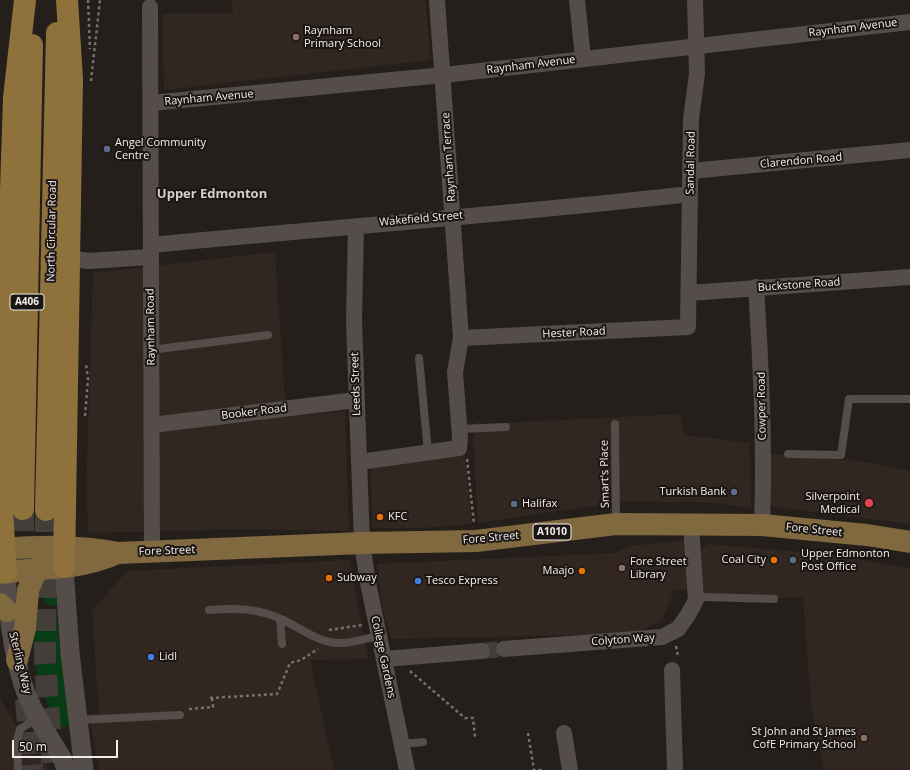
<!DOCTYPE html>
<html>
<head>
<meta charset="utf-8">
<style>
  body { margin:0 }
  #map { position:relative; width:910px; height:770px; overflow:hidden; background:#251f1c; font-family:"Open Sans",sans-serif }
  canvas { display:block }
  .scale { position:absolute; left:12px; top:740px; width:106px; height:18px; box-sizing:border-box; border:2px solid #f2eeec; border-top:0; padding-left:5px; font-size:12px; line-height:14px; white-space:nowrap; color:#f2eeec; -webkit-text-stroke:3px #1b1513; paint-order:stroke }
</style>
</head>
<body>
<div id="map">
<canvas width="910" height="770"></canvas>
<div class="scale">50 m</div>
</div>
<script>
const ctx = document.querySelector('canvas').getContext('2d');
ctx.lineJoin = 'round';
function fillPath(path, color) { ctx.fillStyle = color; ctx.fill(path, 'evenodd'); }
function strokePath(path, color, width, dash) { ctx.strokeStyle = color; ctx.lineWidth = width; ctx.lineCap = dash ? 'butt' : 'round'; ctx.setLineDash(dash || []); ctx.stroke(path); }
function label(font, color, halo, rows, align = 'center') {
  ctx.font = font + ' "Open Sans",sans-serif'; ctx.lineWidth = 4; ctx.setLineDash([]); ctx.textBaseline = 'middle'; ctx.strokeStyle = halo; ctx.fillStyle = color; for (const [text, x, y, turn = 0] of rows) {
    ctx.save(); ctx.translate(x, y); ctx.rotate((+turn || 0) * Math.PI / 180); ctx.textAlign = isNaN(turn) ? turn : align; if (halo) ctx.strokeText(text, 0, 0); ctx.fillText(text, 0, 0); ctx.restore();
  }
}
fillPath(new Path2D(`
  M232 0H425L431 60 164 90 162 14 233 13Z
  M275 252 286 416 345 411 349 531 247 529 89 533 86 496 93 273Z
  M680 414 685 435 750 443 751 508 703 502H619L478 523 473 437 475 436V421L483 424Z
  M464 452 472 524 421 528H372L371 464Z
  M770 454 860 461 910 471V524L769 506Z
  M689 540 691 589 674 590 662 621 632 634 391 639 382 606 377 564 614 553 630 546Z
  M708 544 826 554 910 568V770H824L811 705 803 598 704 597 700 550Z
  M350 560 368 659 310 660 334 770H99L89 714 99 713 92 611 127 571Z
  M0 695 3 704 19 729 50 770H0Z`), '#322621');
fillPath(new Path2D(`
  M48 581 56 589 57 606 44 604V588L38 586 42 582Z
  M33 616 57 617 64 686 70 726 60 727C37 689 32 660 33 616Z`), '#083c14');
strokePath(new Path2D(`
  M482 651 504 649`), '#443e3b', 16, [16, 8]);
strokePath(new Path2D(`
  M23 509V567
  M46 510 45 663 53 770
  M26 699 32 770`), '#443e3b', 22, [22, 11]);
strokePath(new Path2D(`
  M88 0 90 49
  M91 81 100 0
  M85 416 88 378 86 365
  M467 459 474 524
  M329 630 362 625
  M676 646 678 657
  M410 671 465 718H473L475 737
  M210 698 277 694 290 663 301 660 318 649
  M189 709 213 707 212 698
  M528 733 534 770H544`), '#76716e', 2.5, [3, 3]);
strokePath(new Path2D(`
  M151 350 268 335
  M419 358 428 452
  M615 424 616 523
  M460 429 506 427
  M788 454 841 455 849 399H910
  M696 600 704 597 774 599
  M209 610C234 608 258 608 281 619 299 627 317 642 337 643 350 644 366 638 379 636
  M280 619 282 644
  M78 720 180 715
  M401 744 423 742
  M18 770 17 740 20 729 38 718`), '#544d4a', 8);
strokePath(new Path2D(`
  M577 0 583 58
  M150 7 152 552
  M151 103 444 75 910 22
  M691 171 910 150
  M356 226 354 321 362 543 368 583 407 770
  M151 245C331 228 511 214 690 194
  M69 258 88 261 150 257
  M756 287C761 367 765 446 762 525
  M689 293 910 277
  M461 338 688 327 691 119 697 74 695 0
  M152 425 356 400
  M360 462 459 448 460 437 455 372 461 338 437 0
  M504 649 662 637 678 629 688 615 696 600 691 525
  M385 659 482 651
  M672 670 675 770
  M564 733 570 770`), '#544d4a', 16);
strokePath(new Path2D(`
  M64 567 70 653 84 770
  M6 572C8 609 11 648 23 684 31 711 49 736 63 760L66 770`), '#544d4a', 19);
strokePath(new Path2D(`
  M0 549C40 546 79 545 118 553L362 543 476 541 616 524 762 525 867 535 910 542
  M0 573C43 567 77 571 118 553
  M0 604 7 611
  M17 660 25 628 28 590 37 569 64 546`), '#80683f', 22);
strokePath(new Path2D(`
  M23 509 32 45
  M46 510 57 33
  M64 567 72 79 67 0
  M6 572 2 511V467L14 98 25 0`), '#8f713b', 22);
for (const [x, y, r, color] of [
  [296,37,4,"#8d6e63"],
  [107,149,4,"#5c6f8a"],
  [734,492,4,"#5c6f8a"],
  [869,503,5,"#e0444e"],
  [514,504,4,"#5c6f8a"],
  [380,517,4,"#e8710a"],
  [774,560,4,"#e8710a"],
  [793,560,4,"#5c6f8a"],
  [622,568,4,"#8d6e63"],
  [582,571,4,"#e8710a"],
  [329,578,4,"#e8710a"],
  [418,581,4,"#3f7fe0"],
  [151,657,4,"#3f7fe0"],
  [864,738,4,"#8d6e63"]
]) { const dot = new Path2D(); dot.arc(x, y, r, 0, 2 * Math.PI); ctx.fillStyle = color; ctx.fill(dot); strokePath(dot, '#1b1513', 1.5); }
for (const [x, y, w] of [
  [27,302,34],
  [552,532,38]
]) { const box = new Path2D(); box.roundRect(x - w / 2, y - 8, w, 16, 3); ctx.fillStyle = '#1b1513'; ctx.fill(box); strokePath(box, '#f2eeec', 1); }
label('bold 10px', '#f2eeec', null, [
  ["A406",27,302],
  ["A1010",552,532]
]);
label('11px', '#f2eeec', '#1b1513', [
  ["Raynham Avenue",853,28,-7],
  ["Raynham Avenue",531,65,-7],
  ["Raynham Avenue",209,98,-5],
  ["Raynham Terrace",449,157,-94],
  ["Clarendon Road",801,161,-5],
  ["Sandal Road",691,163,-89],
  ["Wakefield Street",421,219,-5],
  ["North Circular Road",52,231,-89],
  ["Buckstone Road",799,285,-4],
  ["Raynham Road",151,327,-91],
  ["Hester Road",574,333,-3],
  ["Leeds Street",356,384,-92],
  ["Cowper Road",762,406,-91],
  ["Booker Road",254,412,-7],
  ["Smart's Place",605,474,-91],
  ["Fore Street",814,530,6],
  ["Fore Street",491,538,-5],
  ["Fore Street",167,551,-2],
  ["Colyton Way",623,640,-4],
  ["College Gardens",383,657,78],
  ["Sterling Way",20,663,76]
]);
label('11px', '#f2eeec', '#1b1513', [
  ["Raynham",304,31],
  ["Primary School",304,44],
  ["Angel Community",115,143],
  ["Centre",115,156],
  ["Turkish Bank",726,492,"right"],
  ["Silverpoint",860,497,"right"],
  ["Medical",860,510,"right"],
  ["Halifax",522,504],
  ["KFC",388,517],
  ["Upper Edmonton",801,554],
  ["Post Office",801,567],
  ["Coal City",766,560,"right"],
  ["Fore Street",630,562],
  ["Library",630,575],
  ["Maajo",574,571,"right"],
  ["Subway",337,578],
  ["Tesco Express",426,581],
  ["Lidl",159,657],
  ["St John and St James",856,732,"right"],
  ["CofE Primary School",856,745,"right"]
], 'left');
label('bold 13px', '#d7ceca', '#1b1513', [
  ["Upper Edmonton",212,194]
]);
</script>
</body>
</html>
